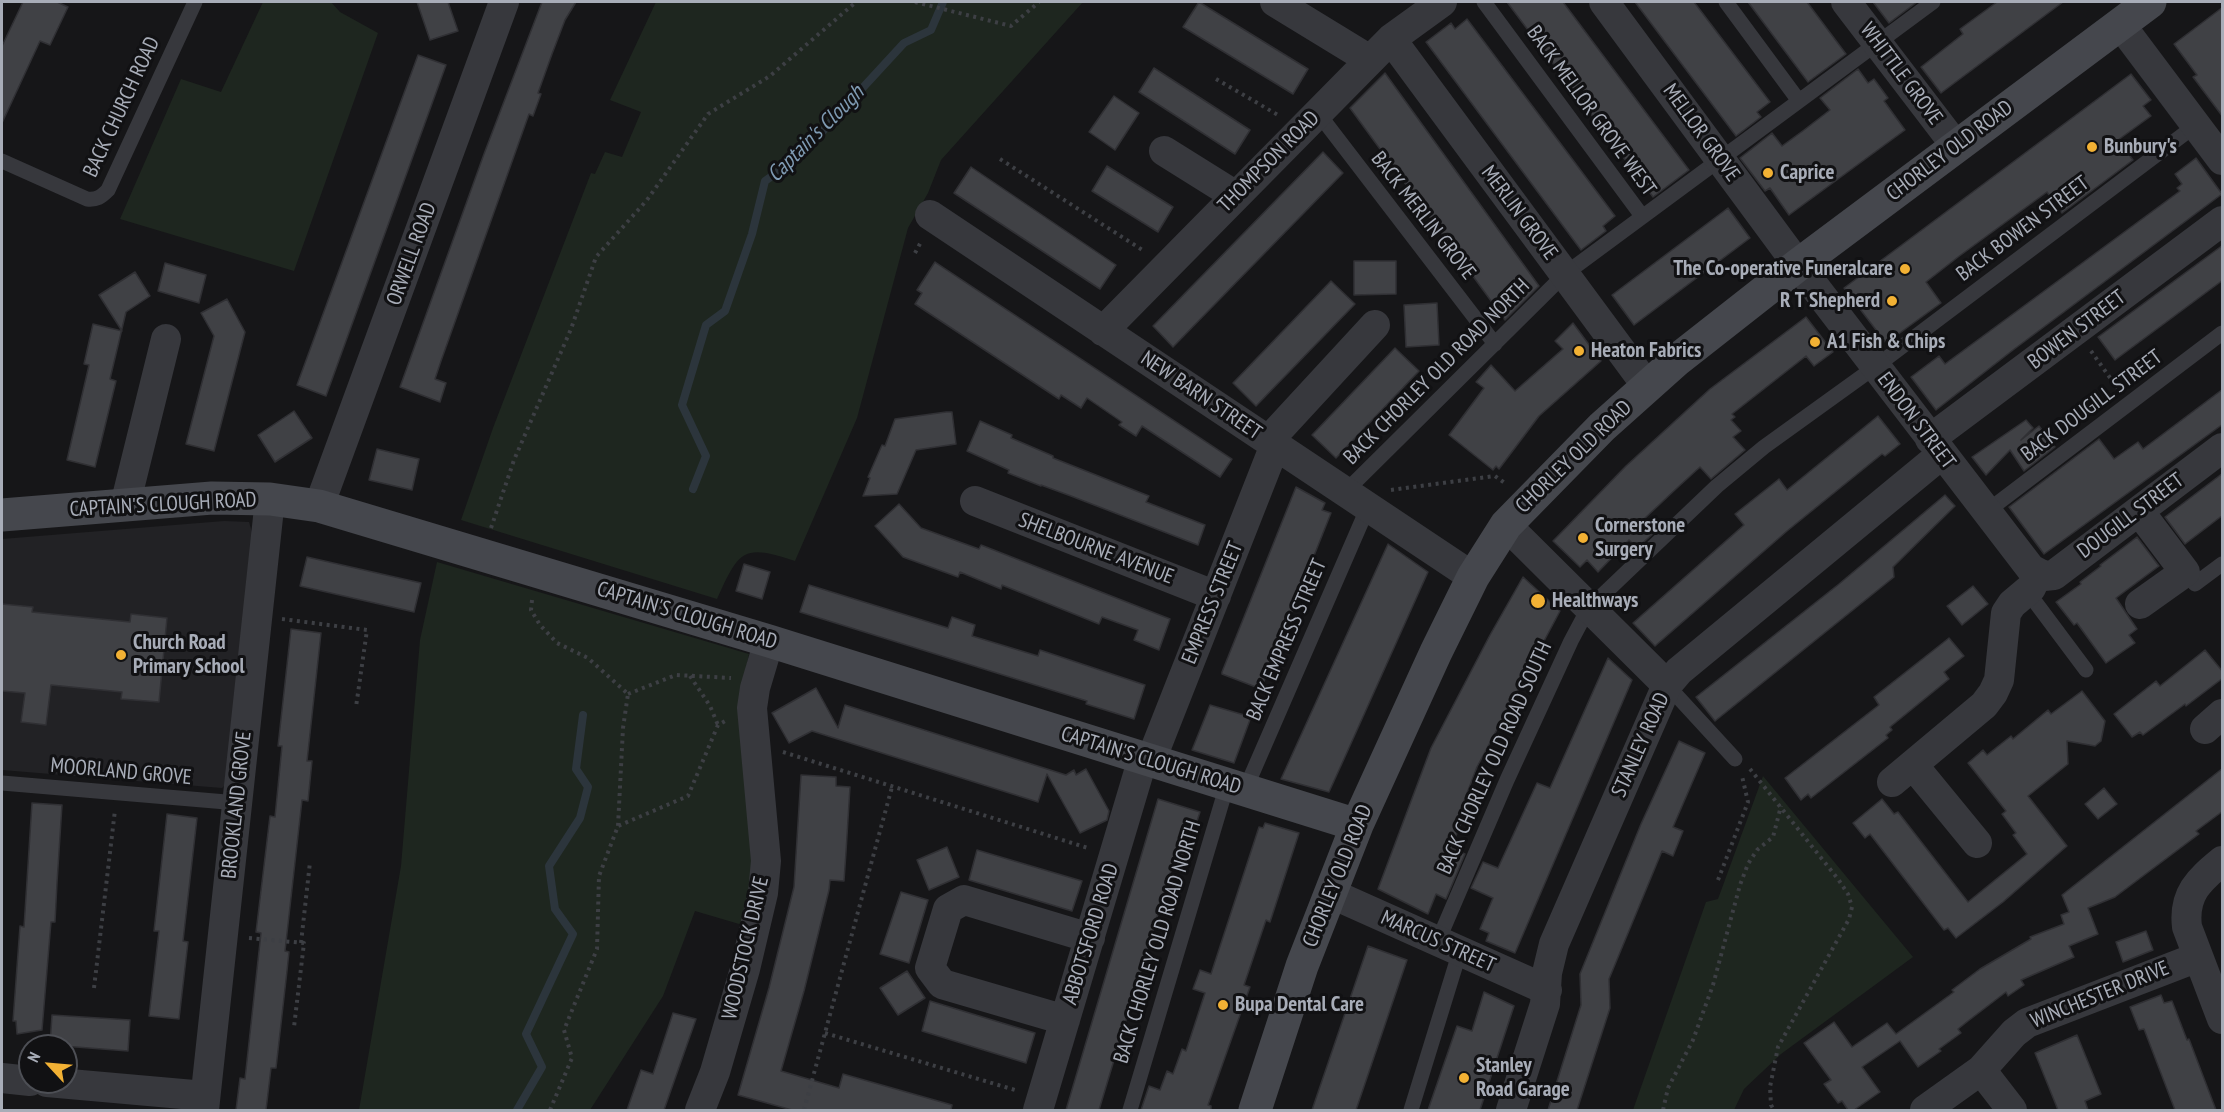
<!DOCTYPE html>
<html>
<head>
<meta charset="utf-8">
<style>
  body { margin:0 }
  #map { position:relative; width:2224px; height:1112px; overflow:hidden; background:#161618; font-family:"PT Sans Narrow",sans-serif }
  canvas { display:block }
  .frame { position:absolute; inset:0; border:3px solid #a8adb8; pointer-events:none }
  .north { position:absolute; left:18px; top:1034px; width:60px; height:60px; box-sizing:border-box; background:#111113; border:2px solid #4d4f55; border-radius:50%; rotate:296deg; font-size:16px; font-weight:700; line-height:24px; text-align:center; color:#a8adb8 }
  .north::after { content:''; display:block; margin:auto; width:21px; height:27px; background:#f2b134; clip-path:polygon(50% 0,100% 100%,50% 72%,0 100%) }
</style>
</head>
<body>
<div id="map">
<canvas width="2224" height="1112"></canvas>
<div class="frame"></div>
<div class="north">N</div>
</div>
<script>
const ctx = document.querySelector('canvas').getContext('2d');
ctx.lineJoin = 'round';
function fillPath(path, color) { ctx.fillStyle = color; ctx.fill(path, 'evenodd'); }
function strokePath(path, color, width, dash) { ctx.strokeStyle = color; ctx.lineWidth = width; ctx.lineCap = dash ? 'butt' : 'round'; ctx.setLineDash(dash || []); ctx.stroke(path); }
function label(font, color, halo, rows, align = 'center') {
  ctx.font = font + ' "PT Sans Narrow",sans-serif'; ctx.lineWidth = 6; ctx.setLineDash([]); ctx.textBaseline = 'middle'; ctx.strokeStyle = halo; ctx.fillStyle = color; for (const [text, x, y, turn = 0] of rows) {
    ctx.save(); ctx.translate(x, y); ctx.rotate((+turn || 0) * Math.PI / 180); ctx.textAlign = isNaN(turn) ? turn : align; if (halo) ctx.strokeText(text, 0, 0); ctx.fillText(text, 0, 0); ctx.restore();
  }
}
fillPath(new Path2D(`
  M224 521 249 522 254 539 226 784 222 788 2 770V539Z`), '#222225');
fillPath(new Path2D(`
  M263 2H331L340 12 378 33 294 271 120 219 181 79 221 92Z
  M656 2H1083L941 160 928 193 908 228 857 418 795 561C742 543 739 551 717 599L461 520 493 428 591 173 595 174 605 152 622 157 641 112 610 100Z
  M437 562 749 654 740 699 754 872 746 926 695 911 663 996 590 1110H359L401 866 420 640Z
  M1763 776 1913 957 1781 1054 1744 1089 1734 1110H1633L1706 902 1718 899Z`), '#1e261f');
strokePath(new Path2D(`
  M693 489 706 456 682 405 706 325 725 311 752 234 765 181 799 157 904 43 931 30 943 2
  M517 1110 542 1067 526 1034 573 934 555 909 549 866 580 818 588 787 576 769 583 715`), '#2c353c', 8);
const building = new Path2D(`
  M23 2H57L68 7 50 45 40 41 2 123V46Z
  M417 2H448L458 31 430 40Z
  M542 2H576L565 20 552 54 538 93 541 94 533 116 529 114 441 361 435 379 446 383 440 402 400 387 484 154Z
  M1199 2 1308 69 1293 94 1183 27Z
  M1507 2H1563L1689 170 1653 197Z
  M1635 2H1694L1770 102 1757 112 1761 117 1736 136Z
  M1748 2H1807L1846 54 1808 82Z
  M1873 2H1917L1889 23Z
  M1997 2H2063L1941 93 1921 67 1963 34 1960 29Z
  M2223 7V117L2193 77 2197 75 2174 44Z
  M1467 19 1615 216 1603 226 1606 231 1581 250 1426 42 1451 23 1455 29Z
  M418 55 446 65 326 396 297 385Z
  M1154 68 1250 130 1235 154 1139 92Z
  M1858 69 1868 83 1874 79 1888 98 1884 101 1905 130 1789 215 1770 188 1765 191 1740 158 1772 133 1782 146 1804 130 1830 110 1820 98Z
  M1385 73 1539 286 1505 320 1350 108Z
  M2131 74 2151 100 2143 106 2151 116 2118 140 2133 160 2062 213 2047 192 1958 257 1926 282 1941 303 1886 343 1844 288Z
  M1114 96 1139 113 1115 150 1089 132Z
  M1323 152 1343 173 1173 347 1153 326Z
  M2196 158 2222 194 2013 350 1936 410 1911 377 1939 356 1945 364 2180 191 2177 188 2182 184 2175 174Z
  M1107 166 1173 207 1158 232 1092 191Z
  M971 167 1116 265 1100 289 954 193Z
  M1728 208 1750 238 1634 325 1612 295Z
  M2223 245V280L2115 360 2098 337Z
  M1354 261H1396V294L1354 295Z
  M935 262 1232 459 1220 477 1142 426 1136 436 1119 425 1122 422 1087 398 1081 408 1061 395 1059 399 915 304 922 293 917 290Z
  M165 263 206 275 199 303 158 291Z
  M135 272 150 296 126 312 110 379 116 381 95 467 67 460 89 365 84 364 93 324 122 331 99 295Z
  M1331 281 1355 304 1256 406 1233 383Z
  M227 299 245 332 214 451 186 444 214 336 201 313Z
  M1437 303 1439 345 1406 347 1404 305Z
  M1806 317 1833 352 1814 366 1806 356 1732 414 1735 417 1731 420 1741 431 1733 437 1745 450 1711 479 1700 467 1677 488 1644 519 1656 531 1637 548 1629 540 1598 572 1587 560 1580 567 1553 541 1626 466 1710 389Z
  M1573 323 1601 361 1539 416 1499 469 1496 466 1493 470 1449 435 1484 388 1476 382 1491 365 1515 391 1563 349 1555 341Z
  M1395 348 1419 371 1336 458 1312 435Z
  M2223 389V424L2044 554 2009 507 2099 439 2114 459 2138 442 2143 449Z
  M294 411 312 438 275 462 258 435Z
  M946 412H952L956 444 916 450 897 494 863 496 870 478 868 477 882 445 885 446 895 419Z
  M1878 416 1900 444 1885 456 1882 454 1787 531 1655 646 1633 623 1744 525 1735 514 1779 479 1787 490Z
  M2026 420 2033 428 2021 440 2039 426 2055 447 2024 471 2010 450 1986 475 1972 457Z
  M980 421 1012 435 1011 438 1053 456V458L1149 496 1146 502 1205 525 1198 545 1071 496 1041 485V486L1008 473 1009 470 967 451Z
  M377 449 419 459 412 490 369 480Z
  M2223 473V515L2185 544 2165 517Z
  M1296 487 1325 503 1322 510 1331 513 1261 689 1222 674V672Z
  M1945 495 1955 506 1893 567 1894 577 1715 721 1696 697 1839 584Z
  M899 504 921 528 979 549 981 545 1170 619 1159 650 1134 640 1138 630 1102 617 1099 624 1002 585 1001 589 960 572 958 577 903 557 875 526Z
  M2137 537 2159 566 2116 598 2137 629 2129 635 2135 643 2106 663 2077 623 2074 625 2056 602 2081 584 2080 582 2101 566 2100 565Z
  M1388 544 1428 572 1344 759 1329 792 1281 779Z
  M307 557 421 583 414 612 300 586Z
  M744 564 770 572 762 599 736 591Z
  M1523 577 1560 611 1477 767 1459 814 1464 816 1451 848 1465 854 1446 899 1436 894 1428 914 1378 889 1431 748 1490 635Z
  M809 585 948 628 952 617 975 625 972 636 1038 656 1040 650 1145 685 1134 719 1086 704 1087 701 800 612Z
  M1973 586 1988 604 1962 625 1947 606Z
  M2 604 33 607 32 612 130 622 131 614 167 618 159 702 121 699 122 692 51 685 46 725 21 722 25 693 2 691Z
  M291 629 321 633 307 761H312L308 801 302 800 285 951 289 952 287 971 276 1068H271L266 1110H236L240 1078 245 1079 261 933 256 932 270 816 275 817 282 746H278Z
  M1949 638 1964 656 1944 672 1949 679 1890 727 1892 730 1886 735 1888 738 1811 798 1808 794 1801 800 1785 778 1879 705 1874 697Z
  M2205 650 2223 672V678L2186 706 2185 704 2143 735 2140 732 2132 737 2114 714 2156 681 2160 686Z
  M1608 658 1632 680 1515 953 1486 941 1489 933 1480 929 1493 898 1471 888 1483 862 1498 868 1537 783 1550 788Z
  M816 688 838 728 845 705 1066 775 1074 770 1076 775 1086 769 1109 811 1107 820 1080 833 1047 774 1038 802 812 731 789 743 772 713Z
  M2082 691 2105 721 2101 741 2095 746 2067 741 2068 764 2028 796 2067 846 2003 902 1956 938 1948 928 1944 930 1870 834 1865 838 1853 823 1882 799 1894 814 1898 812 1968 902 2027 854 2013 835 2016 833 2002 814 2006 811 1968 763 1983 750 1987 755 2011 736 2013 739 2048 710 2051 714Z
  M1210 705 1251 717 1234 763 1192 750Z
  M1679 741 1705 753 1673 827 1683 831 1673 856 1662 851 1609 979 1610 1008 1577 1110H1548L1581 1005 1580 974 1641 824Z
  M2223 768V811L2196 831 2199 834 2115 897 2088 908 2098 934 2069 946 2074 957 2021 980 2024 985 2008 996 2006 992 1968 1021 1958 1029 1961 1033 1939 1049 1941 1051 1918 1067 1900 1041 1862 1067 1880 1092 1854 1110H1848L1842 1101 1838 1103 1824 1084 1831 1080 1804 1043 1834 1022 1852 1047 1887 1023 1896 1034 1954 992 1952 990 1980 969 2031 939 2030 937 2064 924 2061 915 2069 912 2062 895Z
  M801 775 836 777V786L850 787 846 852 844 881 830 880 829 890 804 991 781 1071 839 1088 843 1074 952 1105 951 1110H792L738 1095 769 988 794 887Z
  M2104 788 2117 804 2098 819 2085 804Z
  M1158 799 1200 812 1184 861 1176 858 1173 864 1099 1110H1066Z
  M32 803 62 805 57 883 55 922H51L42 1030 17 1034 16 1021H13L20 926 24 927Z
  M167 814 197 818 183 941 188 942 179 1019 149 1016 159 931H154Z
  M1265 823 1299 833 1270 922 1266 920 1244 985 1250 987 1208 1105 1211 1106V1110H1141L1149 1086 1160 1090 1167 1071 1173 1074 1182 1049 1186 1051 1205 993 1193 989 1200 970 1211 974 1259 827 1263 828Z
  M947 847 959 877 929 890 917 860Z
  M977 850 1082 881 1072 911 969 880Z
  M901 892 928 900 909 963 880 954Z
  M2146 931 2153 950 2123 962 2116 942Z
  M1368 946 1407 960 1356 1110H1312Z
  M907 971 925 998 898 1015 880 988Z
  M1484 992 1514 1006 1480 1110H1428L1457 1026 1472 1031Z
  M2161 995 2164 1003 2172 1001 2187 1040 2189 1039 2216 1110H2175L2144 1029 2139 1030 2130 1007Z
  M930 1001 1035 1033 1026 1063 922 1031Z
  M673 1013 696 1019 664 1110H627L641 1070 653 1074Z
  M52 1015 130 1020 128 1051 50 1045Z
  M2077 1035 2101 1094 2085 1101 2088 1110H2058L2035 1053Z`);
fillPath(building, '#404145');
strokePath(building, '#303034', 1.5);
strokePath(new Path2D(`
  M915 2 1011 26 1039 2
  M1216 79 1278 115
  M1000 159 1144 251
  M915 253 922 240
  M2091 351 2118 389
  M1391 490 1495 476 1506 484
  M491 528 514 460 571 329 596 257 647 200 708 114 770 76 856 2
  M532 600 531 610 540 625 557 643 588 658 628 694 623 728 618 826
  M282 619 367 630 356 707
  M690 676 710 706 718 725
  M628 694 676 675 731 678
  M783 752 1088 848
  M1750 769 1838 879 1848 894 1852 907 1849 919 1778 1047 1770 1087 1771 1105 1774 1110
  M1718 880 1748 802 1742 776
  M249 938 304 943 294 1027
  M301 943 310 862
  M94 988 115 810
  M825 1033 1015 1090
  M550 1110 572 1058 564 1030 597 949 599 876 618 826 688 796 718 725 727 720
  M804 1110 892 787
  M1663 1110 1668 1088 1693 1040 1713 985 1740 885 1748 864 1757 850 1773 837 1781 806`), '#3d3f44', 4, [3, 4.5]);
strokePath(new Path2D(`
  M1484 2 1642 216
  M1726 2 1799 101
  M1318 113 1495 344
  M2 161 87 199C97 200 101 197 108 190L195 2
  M1345 492 1565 274 1933 2
  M1986 512 2222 333
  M2185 572 2195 584 2222 564
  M2027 591 2086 670
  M1667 685 1735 759
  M2 783 238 803
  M1245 790 1368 507
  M1438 941 1507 780 1571 641 1588 609 1717 486 1764 447 1875 367 2196 125
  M1130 1110 1227 785
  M1411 1110 1460 951`), '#37383d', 15);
strokePath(new Path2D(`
  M1275 2 1370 60
  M1604 2 1798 265 2031 569 2044 576 2054 575 2222 448
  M1846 2 1956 146
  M2120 24 2222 160
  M1391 39 1647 386
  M1164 151 1236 196
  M930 215 1473 577
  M1103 331 1391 39 1442 2
  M1930 439 2222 221
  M1268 441 1375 325
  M975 501 1216 596
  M125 505 166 339
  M319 506 504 2
  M2139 511 2185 572 2140 604
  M1506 525 1667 685
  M2205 729 2222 714
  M1151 760 1275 445
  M1913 765 1977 843
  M1892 782 1984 705 1993 693 1999 680 2006 613 2012 604 2031 588 2038 573
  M2222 861C2199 880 2183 894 2187 927L2222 1019
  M1330 893 1547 990
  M1065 1020 942 984 930 968 948 909 964 900 1090 938
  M1981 1070 2012 1110
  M2 1078 30 1081
  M47 1082 205 1096
  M204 1110 270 499
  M700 1110 715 1072 745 969 763 893 766 861 752 708 755 688 769 641
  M1038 1110 1143 758
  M1511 1110 1545 1004 1547 973 1554 944 1667 685 1679 671 1942 454
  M1925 1110 1981 1070 2014 1033 2027 1023 2198 957`), '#37383d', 30);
strokePath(new Path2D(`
  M2 515 212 498 270 499 319 506 769 641 1357 825
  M1255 1110 1302 966 1357 825 1436 652 1473 577 1506 525 1602 427 1677 360 1798 265 2150 2`), '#45474d', 33);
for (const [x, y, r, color] of [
  [2092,147,6,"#f2b134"],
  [1768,173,6,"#f2b134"],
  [1905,269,6,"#f2b134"],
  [1892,301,6,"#f2b134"],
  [1815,342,6,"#f2b134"],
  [1579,351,6,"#f2b134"],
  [1583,538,6,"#f2b134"],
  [1538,601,8,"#f2b134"],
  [121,655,6,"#f2b134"],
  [1223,1005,6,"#f2b134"],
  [1464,1078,6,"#f2b134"]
]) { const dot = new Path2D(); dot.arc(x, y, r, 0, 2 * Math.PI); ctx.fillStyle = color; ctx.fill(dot); strokePath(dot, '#111113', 2); }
label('21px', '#a8adb8', '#111113', [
  ["WHITTLE GROVE",1901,74,53],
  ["BACK CHURCH ROAD",122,107,-65],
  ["BACK MELLOR GROVE WEST",1591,111,54],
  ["MELLOR GROVE",1701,133,54],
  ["CHORLEY OLD ROAD",1950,151,-37],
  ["THOMPSON ROAD",1269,162,-45],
  ["MERLIN GROVE",1519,213,53],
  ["BACK MERLIN GROVE",1423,216,52],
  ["BACK BOWEN STREET",2023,229,-37],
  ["ORWELL ROAD",412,254,-70],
  ["BOWEN STREET",2077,330,-37],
  ["BACK CHORLEY OLD ROAD NORTH",1437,372,-45],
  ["NEW BARN STREET",1201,396,34],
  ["BACK DOUGILL STREET",2092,406,-37],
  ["ENDON STREET",1916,421,53],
  ["CHORLEY OLD ROAD",1574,457,-44],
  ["CAPTAIN'S CLOUGH ROAD",163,505,-3],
  ["DOUGILL STREET",2131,516,-37],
  ["SHELBOURNE AVENUE",1096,549,21],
  ["EMPRESS STREET",1213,603,-68],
  ["CAPTAIN'S CLOUGH ROAD",687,616,17],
  ["BACK EMPRESS STREET",1287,640,-67],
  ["STANLEY ROAD",1641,745,-66],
  ["BACK CHORLEY OLD ROAD SOUTH",1495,758,-66],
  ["CAPTAIN'S CLOUGH ROAD",1151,761,17],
  ["MOORLAND GROVE",121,772,5],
  ["BROOKLAND GROVE",237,805,-84],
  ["CHORLEY OLD ROAD",1338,876,-68],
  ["ABBOTSFORD ROAD",1091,934,-73],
  ["BACK CHORLEY OLD ROAD NORTH",1158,942,-73],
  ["MARCUS STREET",1438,942,24],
  ["WOODSTOCK DRIVE",746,948,-77],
  ["WINCHESTER DRIVE",2100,995,-22]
]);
label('bold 21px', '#a8adb8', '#111113', [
  ["Bunbury's",2104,147],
  ["Caprice",1780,173],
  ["The Co-operative Funeralcare",1893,269,"right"],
  ["R T Shepherd",1880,301,"right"],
  ["A1 Fish & Chips",1827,342],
  ["Heaton Fabrics",1591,351],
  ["Cornerstone",1595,526],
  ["Surgery",1595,550],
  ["Healthways",1552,601],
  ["Church Road",133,643],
  ["Primary School",133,667],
  ["Bupa Dental Care",1235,1005],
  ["Stanley",1476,1066],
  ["Road Garage",1476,1090]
], 'left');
label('italic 22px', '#7f9bb3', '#111113', [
  ["Captain's Clough",816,134,-45]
]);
</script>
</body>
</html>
